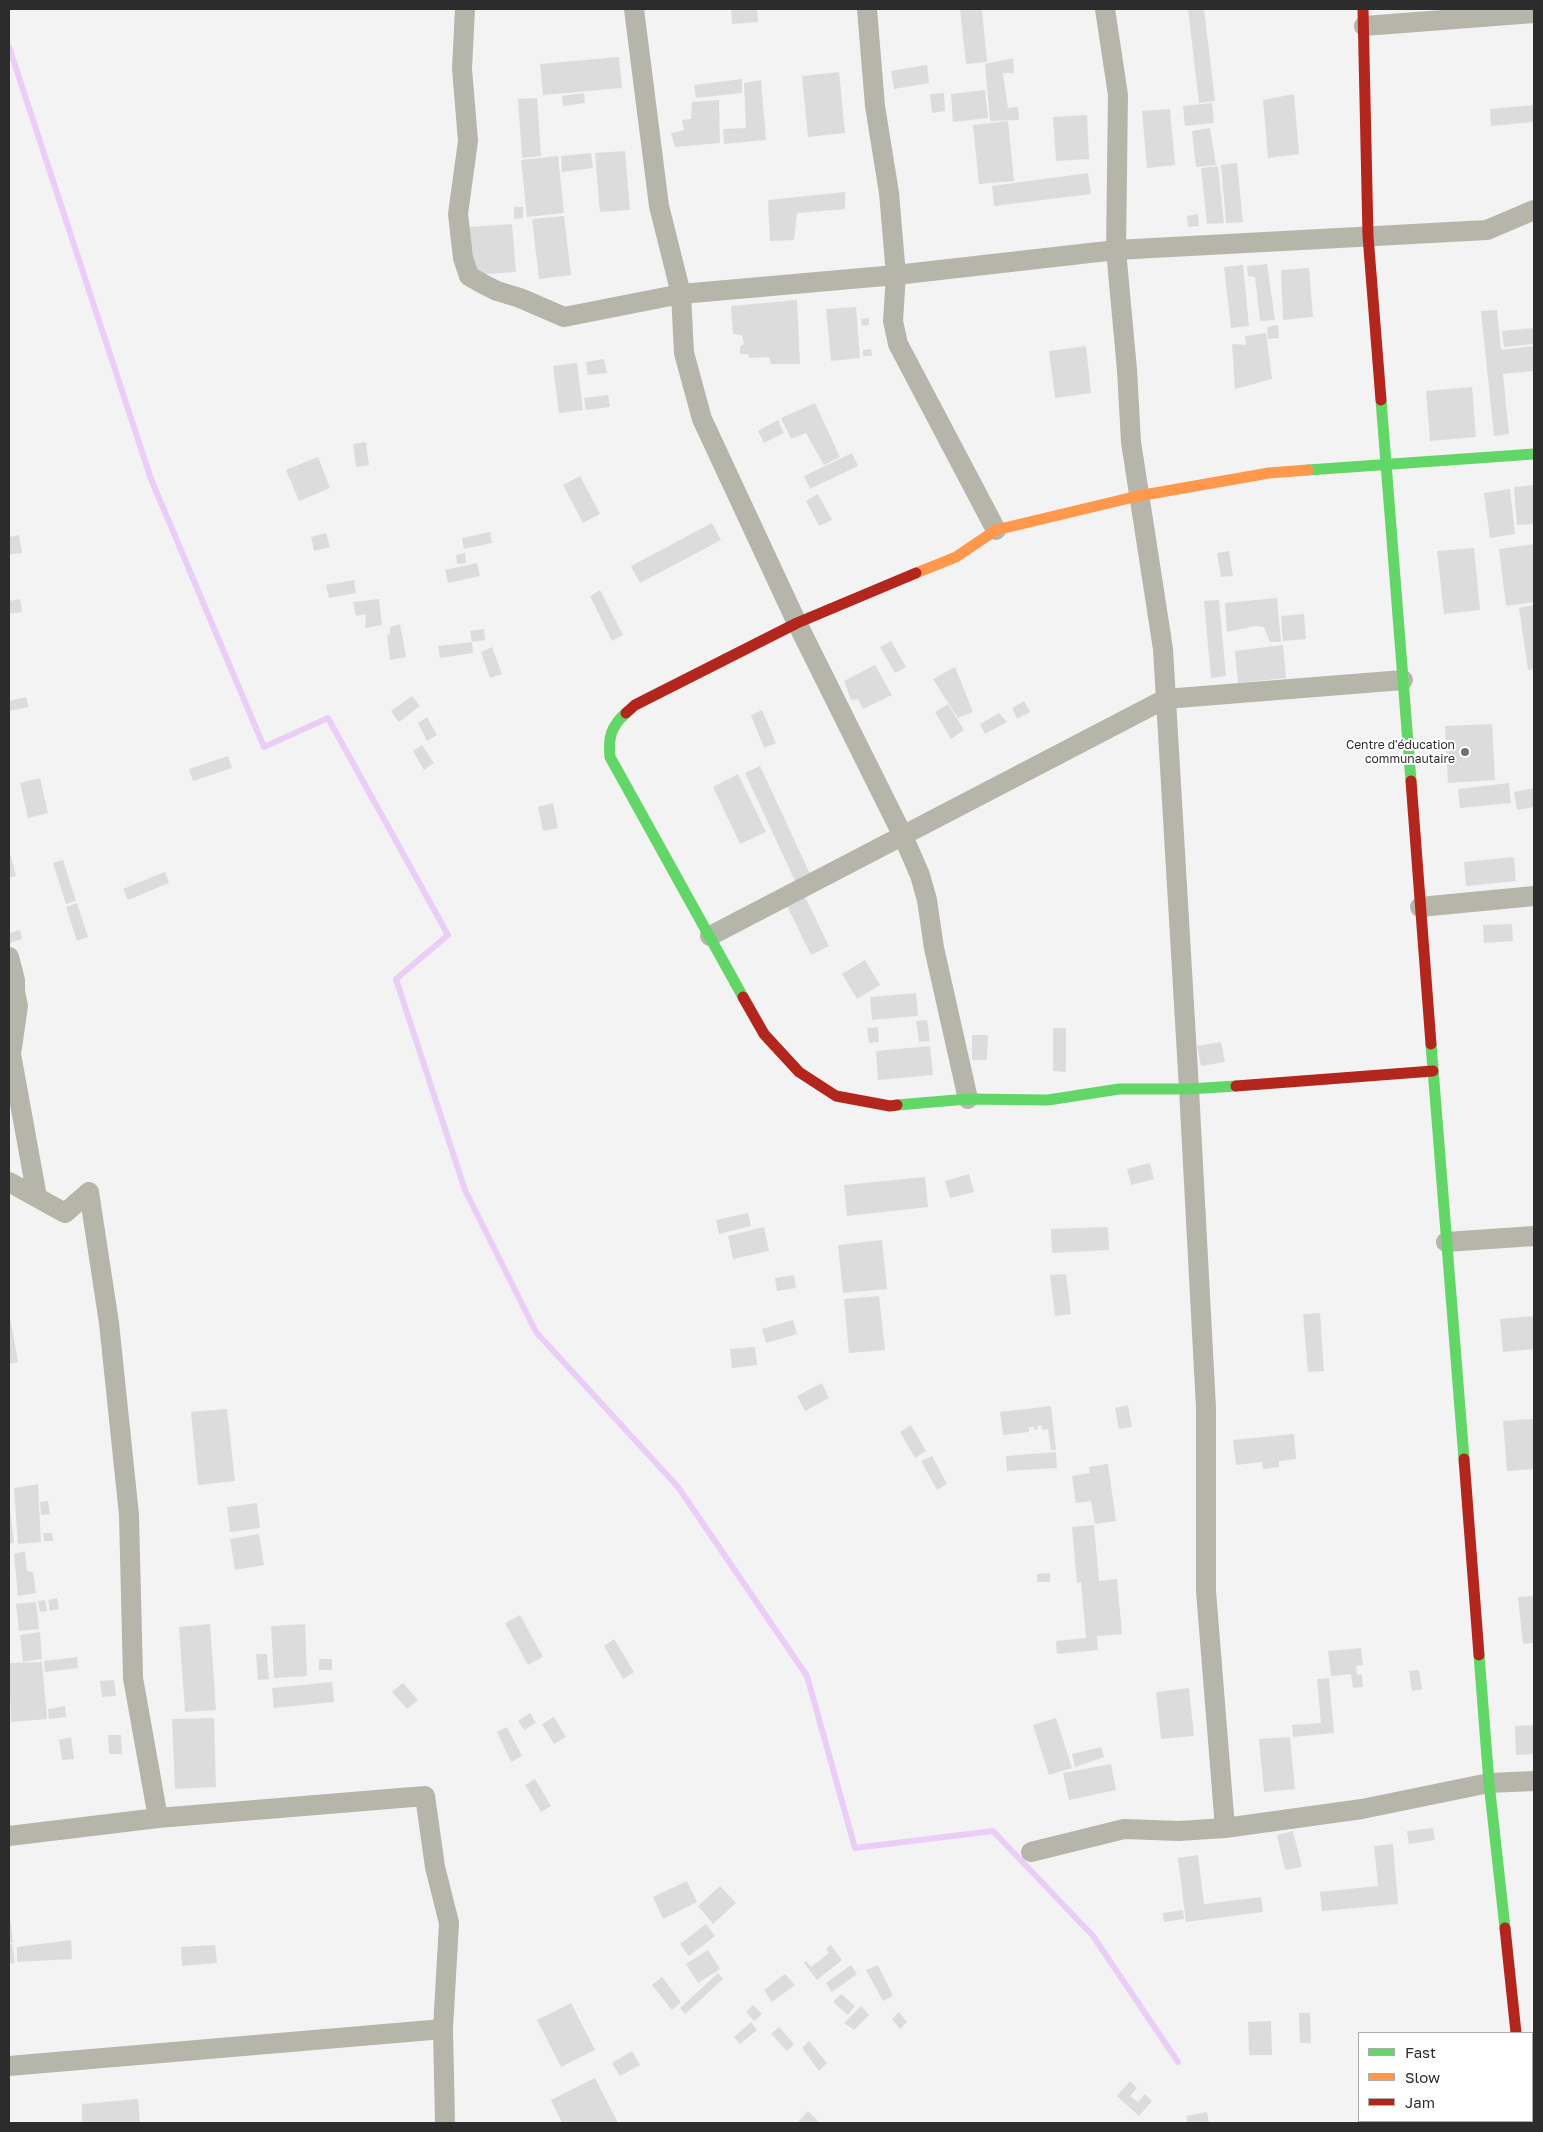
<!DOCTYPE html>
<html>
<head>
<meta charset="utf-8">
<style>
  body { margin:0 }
  #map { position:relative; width:1543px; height:2132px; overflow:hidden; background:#f4f3f4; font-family:"Golos Text",sans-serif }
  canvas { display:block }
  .frame { position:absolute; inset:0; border:10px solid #2d2c2d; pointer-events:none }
  .legend { position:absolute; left:1358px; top:2032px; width:175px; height:90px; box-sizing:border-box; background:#fff; border:1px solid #ababab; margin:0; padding:6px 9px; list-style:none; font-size:15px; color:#2d2c2d }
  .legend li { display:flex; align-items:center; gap:10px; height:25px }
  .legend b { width:25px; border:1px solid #ababab }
</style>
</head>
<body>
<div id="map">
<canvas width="1543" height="2132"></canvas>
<div class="frame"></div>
<ul class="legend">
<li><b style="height:6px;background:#63d668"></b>Fast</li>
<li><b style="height:6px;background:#ff974d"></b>Slow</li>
<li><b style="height:6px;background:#b3261e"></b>Jam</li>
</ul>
</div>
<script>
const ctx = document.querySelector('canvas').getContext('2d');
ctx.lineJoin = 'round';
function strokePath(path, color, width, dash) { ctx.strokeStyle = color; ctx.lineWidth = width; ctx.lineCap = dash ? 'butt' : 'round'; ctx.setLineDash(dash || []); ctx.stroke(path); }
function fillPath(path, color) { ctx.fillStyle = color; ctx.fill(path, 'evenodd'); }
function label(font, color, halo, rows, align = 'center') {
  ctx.font = font + ' "Golos Text",sans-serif'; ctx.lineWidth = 4; ctx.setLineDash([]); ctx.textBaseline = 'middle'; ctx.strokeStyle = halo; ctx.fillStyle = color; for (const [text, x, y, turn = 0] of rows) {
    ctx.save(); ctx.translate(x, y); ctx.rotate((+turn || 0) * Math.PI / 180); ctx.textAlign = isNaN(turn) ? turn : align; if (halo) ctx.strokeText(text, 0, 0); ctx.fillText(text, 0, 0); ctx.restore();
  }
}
strokePath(new Path2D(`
  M9 47 151 479 264 747 328 718 448 935 396 979 465 1190 536 1332 678 1487 807 1676 855 1848 993 1831 1093 1936 1178 2062`), '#eacef7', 6);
fillPath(new Path2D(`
  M731 9H757L758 22 732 24Z
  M960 9H982L987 62 966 64Z
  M1188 9H1204L1215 101 1199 103Z
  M619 57 622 88 543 95 540 64Z
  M1013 58 1014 73H1003L1008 108 1018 107 1019 120 990 121 985 64Z
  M927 65 929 83 894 89 891 71Z
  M839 72 845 133 808 137 802 76Z
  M742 79V93L696 98 694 85Z
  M761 80 766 140 724 144 723 129 746 128 744 83Z
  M985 90 988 118 953 122 951 94Z
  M584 93 585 103 563 106 562 96Z
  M944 93 945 111 932 113 930 94Z
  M1294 94 1299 154 1268 158 1263 100Z
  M537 98 541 156 522 158 518 99Z
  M719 100 720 143 675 147 671 133 684 130 682 120 691 119 692 102Z
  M1212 103 1214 123 1185 126 1183 106Z
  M1534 105V122L1491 126 1490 109Z
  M1170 109 1175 165 1147 168 1142 111Z
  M1087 115 1089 159 1056 161 1053 117Z
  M1008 121 1014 181 979 184 973 125Z
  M1210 128 1216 165 1196 167 1192 131Z
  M625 151 630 210 600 212 595 153Z
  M591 153 593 168 562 172 561 156Z
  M558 156 564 213 527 217 521 160Z
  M1237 163 1243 222 1226 223 1221 165Z
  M1218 166 1224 223 1207 224 1201 168Z
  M1088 173 1091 194 994 206 992 186Z
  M845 192V209L797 213 794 240 770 241 768 200Z
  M514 207H523V218L514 219Z
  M1198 214 1199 226 1188 227 1187 216Z
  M564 216 571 275 539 279 532 219Z
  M512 224 516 272 473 275 469 227Z
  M1267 264 1275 320 1260 321 1255 277 1248 276 1247 266Z
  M1243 265 1249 326 1231 328 1224 267Z
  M1309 268 1313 317 1283 320 1281 270Z
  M797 300 800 364H771L769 357 749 358 748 354H740V346L744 344 742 335 733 334 731 306Z
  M856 307 860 358 831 361 826 309Z
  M1497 310 1501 350 1534 346V371L1503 374 1509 434 1494 436 1481 311Z
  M869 318V325L862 326 861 319Z
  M1278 325 1279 338 1268 339 1267 327Z
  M1534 328V344L1504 347 1502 331Z
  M1266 333 1272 379 1235 389 1232 344 1246 345 1245 336Z
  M1086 346 1091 393 1055 398 1049 351Z
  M871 349 872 356H863V350Z
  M604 359 607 373 588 375 586 362Z
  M577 363 583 410 559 413 553 366Z
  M1472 387 1476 437 1430 441 1426 391Z
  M608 395 610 407 586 410 584 398Z
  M815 403 840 457 824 465 806 433 791 439 781 418Z
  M778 420 784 433 764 443 758 431Z
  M366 442 369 465 356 467 353 444Z
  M852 453 858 466 810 489 804 476Z
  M318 457 330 488 299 501 286 470Z
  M580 476 600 514 583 523 563 485Z
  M1534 485V524L1517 525 1514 487Z
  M1510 489 1515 534 1490 538 1484 493Z
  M818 494 832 520 819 526 806 501Z
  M712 523 721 540 640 583 631 566Z
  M490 532 492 543 464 549 462 538Z
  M326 533 330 547 314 551 311 537Z
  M19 535 22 553 9 555V537Z
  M1534 544V602L1506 606 1499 549Z
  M1474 548 1480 610 1444 614 1437 551Z
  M1229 551 1233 576 1221 577 1217 553Z
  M465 553 466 563 457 564 456 555Z
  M477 563 480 576 448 583 445 570Z
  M354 580 356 593 329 598 326 585Z
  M600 590 623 635 612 641 590 596Z
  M1277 598 1281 642H1270L1264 627 1255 626 1227 632 1225 603Z
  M20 599 22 612 9 614V601Z
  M379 599 382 625 365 628 366 614 356 616 353 602Z
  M1219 600 1226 676 1211 678 1204 601Z
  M1534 605V669L1528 670 1519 608Z
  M1304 614 1306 639 1283 641 1281 616Z
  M400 624 406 657 390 660 387 635 390 634V627Z
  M484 629 485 640 472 642 470 631Z
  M891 641 906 667 895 673 880 647Z
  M472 642 473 653 440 658 438 646Z
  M1283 645 1286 678 1238 683 1235 651Z
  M492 647 502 674 490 678 481 652Z
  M875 665 892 695 863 709 858 699 851 700 844 681Z
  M955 667 973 712 958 718 933 679Z
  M412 696 420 706 399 722 391 711Z
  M26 697 29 707 9 711V701Z
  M1024 701 1030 712 1017 719 1012 708Z
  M948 704 964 730 951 739 935 712Z
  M762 710 776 743 764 748 751 715Z
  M999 713 1007 722 985 734 980 724Z
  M427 717 437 735 427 741 418 723Z
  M1492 724 1495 780 1448 783 1445 726Z
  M422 745 434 763 424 770 413 751Z
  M228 756 232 768 193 781 189 769Z
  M760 766 811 876 796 883 745 773Z
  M738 774 766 832 740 844 713 787Z
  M40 778 48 813 28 818 20 783Z
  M1509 783 1511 803 1460 808 1458 789Z
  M1534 788V807L1517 810 1514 792Z
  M553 803 558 828 543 831 538 807Z
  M9 856H11L16 876 9 878Z
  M1514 857 1516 881 1466 886 1464 862Z
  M63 860 76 901 66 904 53 863Z
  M165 872 169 883 128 900 123 889Z
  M804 895 829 946 811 955 786 904Z
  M77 903 88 937 77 941 66 907Z
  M1512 924 1513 941 1484 943 1483 925Z
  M20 930 22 939 9 943V933Z
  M865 960 880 985 857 999 842 974Z
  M916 993 918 1016 872 1020 870 997Z
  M927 1020 930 1041 919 1042 916 1021Z
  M878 1027 879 1042 869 1043 867 1028Z
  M1053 1028H1066V1072L1053 1071Z
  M972 1035H988L987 1060H972Z
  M1221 1042 1225 1062 1201 1066 1197 1046Z
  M930 1046 933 1075 878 1080 876 1051Z
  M1150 1163 1154 1179 1131 1185 1127 1169Z
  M969 1174 974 1192 950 1198 945 1181Z
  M925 1177 928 1207 847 1216 844 1185Z
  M748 1213 751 1226 719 1234 716 1220Z
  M764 1227 769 1251 733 1259 728 1236Z
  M1108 1227 1109 1250 1052 1253 1051 1229Z
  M882 1240 887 1289 843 1293 838 1245Z
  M1066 1274 1071 1314 1055 1316 1050 1275Z
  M794 1275 796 1288 777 1291 775 1278Z
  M879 1296 885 1350 849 1353 844 1299Z
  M9 1312 18 1362 9 1364Z
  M1320 1313 1324 1371 1308 1372 1303 1314Z
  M1534 1316V1349L1503 1352 1500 1319Z
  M793 1320 797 1334 766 1343 762 1329Z
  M755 1347 757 1365 732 1368 730 1349Z
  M822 1383 829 1398 805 1411 797 1396Z
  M1128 1405 1132 1427 1119 1429 1115 1408Z
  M1051 1406 1056 1450H1051L1048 1429 1042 1430V1425L1037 1426 1038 1429 1034 1430V1427H1029V1432L1003 1435 1000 1412Z
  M227 1409 235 1481 198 1485 191 1412Z
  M1533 1419 1534 1469 1507 1471 1503 1421Z
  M911 1425 926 1451 915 1458 900 1432Z
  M1294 1434 1296 1459 1279 1461V1467L1263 1469 1262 1462 1236 1465 1233 1440Z
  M1056 1452 1057 1468 1007 1471 1006 1456Z
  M932 1456 947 1484 937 1490 921 1461Z
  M1108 1464 1116 1521 1095 1524 1091 1501 1076 1503 1072 1476 1090 1473 1089 1467Z
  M38 1484 41 1542 18 1544 14 1488Z
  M48 1501 50 1514 41 1515 40 1502Z
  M9 1502 14 1543 9 1544Z
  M257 1503 260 1528 230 1532 227 1507Z
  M1094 1525 1099 1581 1117 1579 1122 1634 1097 1636 1098 1650 1057 1654 1056 1641 1086 1638 1081 1582 1077 1583 1072 1527Z
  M43 1533H52L53 1541H44Z
  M259 1534 264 1565 235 1570 230 1539Z
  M25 1551 27 1571 33 1572 36 1593 18 1596 14 1554Z
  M1050 1573V1582H1037V1574Z
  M1534 1596V1643L1523 1644 1518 1597Z
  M57 1598 59 1609 50 1611 48 1600Z
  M45 1600 47 1611 40 1612 38 1601Z
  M36 1602 39 1629 19 1631 16 1604Z
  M520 1615 543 1657 528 1665 505 1623Z
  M210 1624 216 1710 185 1712 179 1627Z
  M305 1624 307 1676 274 1678 271 1626Z
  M40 1632 42 1659 23 1662 20 1635Z
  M614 1639 634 1672 623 1679 604 1646Z
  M1361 1648 1363 1665 1356 1666 1357 1675 1362 1674 1363 1687 1353 1688 1351 1674 1331 1676 1328 1651Z
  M256 1654H267L269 1679 258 1680Z
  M77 1657 78 1668 45 1672 44 1661Z
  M319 1659H332V1670H319Z
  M42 1662 47 1719 11 1722 9 1663Z
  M1419 1670 1422 1689 1412 1691 1409 1671Z
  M1329 1678 1334 1733 1293 1737 1292 1725 1321 1723 1317 1679Z
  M114 1680 116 1696 102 1697 100 1681Z
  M332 1682 334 1702 274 1708 272 1688Z
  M403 1683 418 1700 407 1709 392 1692Z
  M1189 1688 1194 1736 1161 1739 1156 1692Z
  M65 1706 66 1717 49 1719 48 1709Z
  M530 1713 536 1723 524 1730 518 1721Z
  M554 1717 566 1737 554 1744 542 1724Z
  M214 1718 216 1787 175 1789 172 1719Z
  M1056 1718 1072 1768 1049 1775 1033 1725Z
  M1534 1725V1754L1516 1755 1515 1726Z
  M507 1727 522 1756 511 1762 497 1732Z
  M108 1735H121L122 1754H109Z
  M71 1737 74 1759 62 1760 59 1740Z
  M1290 1737 1295 1789 1264 1792 1259 1739Z
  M1101 1747 1104 1757 1075 1767 1072 1754Z
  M1111 1764 1116 1790 1069 1800 1063 1773Z
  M535 1779 551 1806 541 1812 525 1785Z
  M1433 1828 1435 1840 1409 1844 1407 1831Z
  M1293 1831 1302 1867 1285 1870 1277 1835Z
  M1393 1844 1398 1904 1322 1911 1320 1892 1378 1886 1374 1846Z
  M1198 1855 1204 1904 1261 1897 1263 1912 1186 1922 1178 1858Z
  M687 1881 697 1902 663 1919 653 1897Z
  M720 1886 736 1903 713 1924 698 1906Z
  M1183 1910 1184 1919 1164 1922 1163 1913Z
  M9 1923H11L13 1942 9 1943Z
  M706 1924 715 1936 689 1956 680 1944Z
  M71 1940 72 1959 17 1962V1947Z
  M9 1944H12L15 1963 9 1964Z
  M215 1945 217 1963 182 1966 181 1947Z
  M831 1945 842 1960 817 1980 804 1963 806 1961 811 1967 829 1953 826 1949Z
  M708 1950 720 1969 698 1983 686 1964Z
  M851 1965 857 1974 832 1992 826 1983Z
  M878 1965 893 1996 883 2001 866 1970Z
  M718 1973 723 1979 685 2014 680 2008Z
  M785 1974 795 1985 772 2002 764 1990Z
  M662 1977 681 2002 672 2010 652 1985Z
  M841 1994 855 2006 848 2015 833 2002Z
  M571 2003 595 2050 561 2067 537 2020Z
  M753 2005 762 2014 754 2021 746 2012Z
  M861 2006 869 2015 854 2030 844 2023Z
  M899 2012 907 2022 900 2029 892 2019Z
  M1299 2013H1310L1311 2043H1300Z
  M1271 2021 1272 2055H1249L1248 2022Z
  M751 2022 757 2030 740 2044 734 2037Z
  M779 2027 794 2044 787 2051 771 2034Z
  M809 2041 827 2063 819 2071 802 2048Z
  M632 2051 640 2065 620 2076 612 2063Z
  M595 2078 618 2123H562L551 2100Z
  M1130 2081 1137 2088 1130 2096 1138 2102 1145 2094 1152 2101 1139 2116 1117 2096Z
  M138 2099 140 2123H82V2104Z
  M808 2111 820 2123 798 2122Z
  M1207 2112 1209 2123H1188L1186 2116Z`), '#dddcdd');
strokePath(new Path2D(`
  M465 9 462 69 468 141 458 214 463 258 469 276 483 284 497 291 520 298 564 317 681 294 896 275 1116 250 1487 230 1534 210
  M634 9 659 206 681 294 684 353 702 419 797 623 903 836 920 875 927 900 934 948 968 1099
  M867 9 875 106 889 193 896 275 893 321 898 344 996 530
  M1105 9 1118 95 1116 250 1127 370 1131 442 1163 649 1189 1089 1206 1408V1591L1225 1828
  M1364 26 1534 13
  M1420 907 1534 896
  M710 936 1165 699 1403 680
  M9 957 15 980V992L18 1006 11 1054 37 1197
  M9 1182 65 1213 89 1192
  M89 1192 109 1323 129 1515 133 1678 158 1818
  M1446 1242 1534 1236
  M9 1836 158 1818 425 1796 435 1867 449 1923 443 2029 445 2123
  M1031 1852 1124 1829 1179 1831 1225 1828 1362 1809 1489 1783 1534 1781
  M9 2066 443 2029`), '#b5b6a9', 20);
strokePath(new Path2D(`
  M1381 400 1411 781
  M1308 470 1534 454
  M626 713C611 726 608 738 610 757L743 997
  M1431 1044 1464 1459
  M897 1105 968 1099 1048 1100 1119 1089H1189L1236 1086
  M1479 1655 1489 1783 1505 1928`), '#63d668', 11);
strokePath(new Path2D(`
  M916 573 956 557 996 530 1138 496 1269 473 1308 470
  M1526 2121V2123`), '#ff974d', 11);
strokePath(new Path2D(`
  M1363 9 1368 236 1381 400
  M626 713 635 705 797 623 916 573
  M1411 781 1431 1044
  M743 997 764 1034 799 1072 836 1096 890 1106 897 1105
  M1236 1086 1433 1071
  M1464 1459 1479 1655
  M1505 1928 1516 2033`), '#b3261e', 11);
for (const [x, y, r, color] of [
  [1465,752,5,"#737273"]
]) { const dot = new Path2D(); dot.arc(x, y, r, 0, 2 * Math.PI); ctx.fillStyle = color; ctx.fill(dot); strokePath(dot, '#fff', 2); }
label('12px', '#2d2c2d', '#fff', [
  ["Centre d'éducation",1455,745],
  ["communautaire",1455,759]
], 'right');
</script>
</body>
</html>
